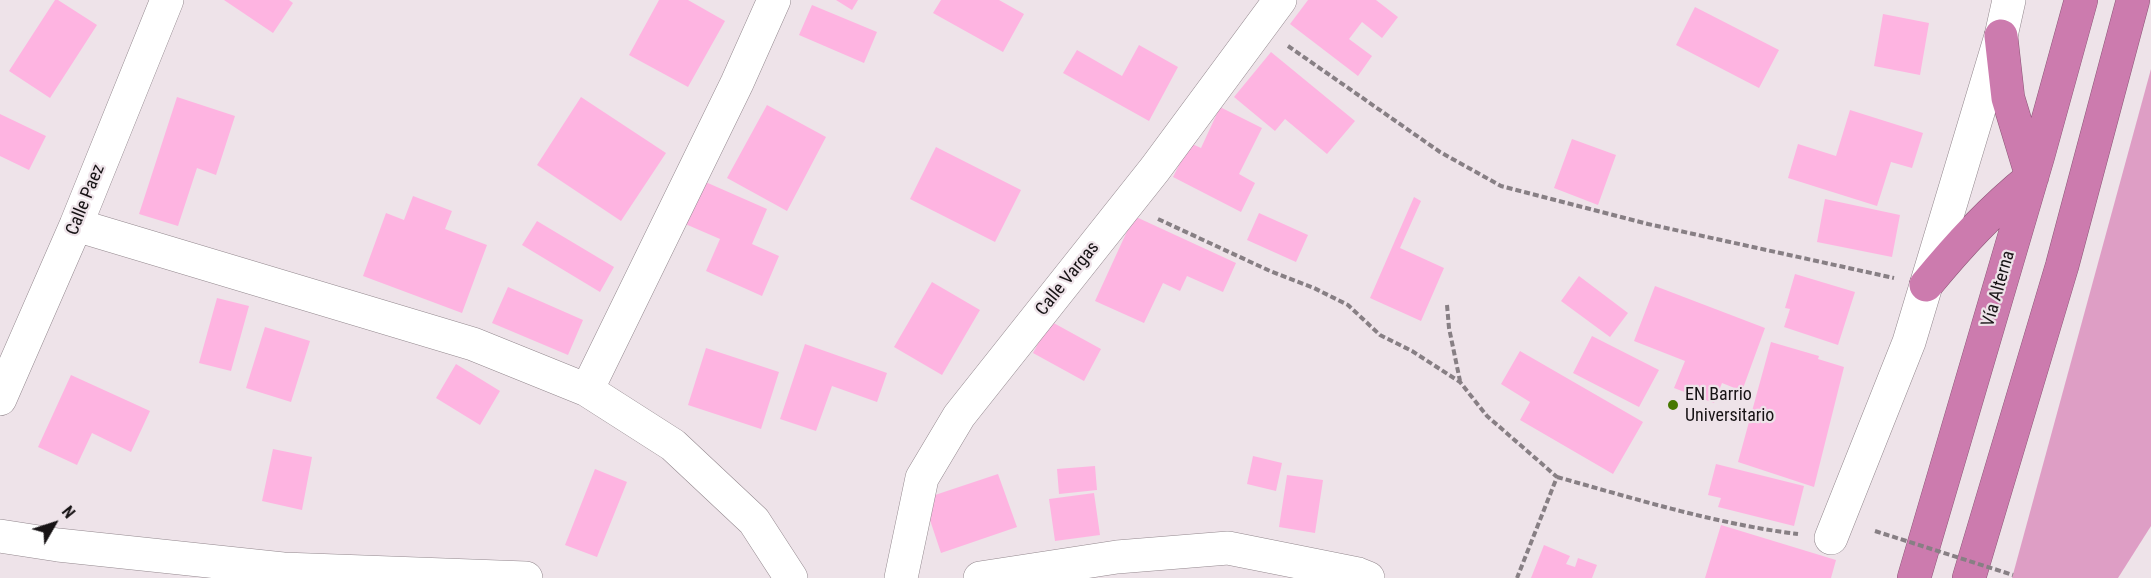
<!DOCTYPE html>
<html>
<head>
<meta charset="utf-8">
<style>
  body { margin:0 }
  #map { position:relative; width:2151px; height:578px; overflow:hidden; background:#eee3e9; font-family:"Roboto Condensed",sans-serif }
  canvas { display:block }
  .north { position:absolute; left:24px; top:494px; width:60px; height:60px; -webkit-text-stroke:4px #eee3e9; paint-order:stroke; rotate:51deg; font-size:16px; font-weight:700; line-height:24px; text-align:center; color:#171315 }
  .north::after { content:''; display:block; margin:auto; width:21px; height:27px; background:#171315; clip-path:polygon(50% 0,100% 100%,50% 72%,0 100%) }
</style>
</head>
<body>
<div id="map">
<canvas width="2151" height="578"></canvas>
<div class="north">N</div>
</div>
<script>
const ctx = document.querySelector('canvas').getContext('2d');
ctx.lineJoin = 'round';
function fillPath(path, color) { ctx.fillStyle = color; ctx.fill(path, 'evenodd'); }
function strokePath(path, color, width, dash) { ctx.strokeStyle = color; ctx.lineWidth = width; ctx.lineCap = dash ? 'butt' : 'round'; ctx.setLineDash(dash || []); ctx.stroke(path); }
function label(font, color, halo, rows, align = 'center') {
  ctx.font = font + ' "Roboto Condensed",sans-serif'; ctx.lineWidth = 4.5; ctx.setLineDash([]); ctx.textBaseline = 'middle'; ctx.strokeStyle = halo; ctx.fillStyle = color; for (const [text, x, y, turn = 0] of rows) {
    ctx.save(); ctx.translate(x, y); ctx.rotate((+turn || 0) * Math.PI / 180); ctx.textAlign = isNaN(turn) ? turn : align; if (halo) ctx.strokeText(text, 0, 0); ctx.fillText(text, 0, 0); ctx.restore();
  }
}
fillPath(new Path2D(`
  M2151 69V526L2118 578H2012Z`), '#de9ec5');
fillPath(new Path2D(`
  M55 0H58L97 25 50 98 9 71Z
  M224 0H289L293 3 273 33Z
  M659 0H688L725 21 688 87 629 55Z
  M836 0H858L852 10Z
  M941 0H999L1024 14 1003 52 933 13Z
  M1308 0H1376L1398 17 1382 38 1362 22 1349 39 1372 56 1358 76 1290 24Z
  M812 5 877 32 864 63 799 35Z
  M1695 7 1779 50 1759 88 1676 45Z
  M1883 14 1929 23 1920 75 1874 66Z
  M1139 45 1178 67 1149 121 1063 73 1077 50 1122 76Z
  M1271 52 1355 121 1327 154 1285 119 1275 131 1234 97Z
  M177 97 235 116 216 175 197 168 178 226 139 214Z
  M581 97 666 153 621 221 537 165Z
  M767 105 826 137 787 211 727 178Z
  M1220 107 1262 128 1239 174 1255 183 1241 212 1173 177 1190 143 1201 148Z
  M1850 110 1923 133 1912 168 1891 162 1877 206 1788 178 1798 144 1836 156Z
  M0 114 46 136 29 170 0 156Z
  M1572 139 1616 155 1598 205 1554 188Z
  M936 147 1021 190 995 242 910 199Z
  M701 180 767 209 752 244 779 256 762 296 706 271 720 239 683 223Z
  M413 196 452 211 445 229 487 245 462 313 363 276 386 213 404 220Z
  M1414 197 1421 201 1400 248 1444 268 1421 321 1370 298Z
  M1825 199 1900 215 1892 257 1817 242Z
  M1259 213 1308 235 1296 262 1247 240Z
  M1134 216 1236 263 1223 292 1187 276 1180 291 1163 283 1144 323 1095 301Z
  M537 221 614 267 600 292 522 245Z
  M1795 274 1855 292 1838 345 1784 327 1790 309 1785 308Z
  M1579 276 1628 313 1610 337 1561 301Z
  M932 282 980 310 942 375 894 347Z
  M1655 286 1765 328 1742 391 1722 383 1714 403 1674 388 1685 361 1634 341Z
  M508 287 583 320 568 355 492 323Z
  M217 298 249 306 231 371 199 363Z
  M1050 321 1101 349 1084 381 1033 353Z
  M265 327 310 341 291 402 246 388Z
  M1592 336 1659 370 1639 407 1573 373Z
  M1771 342 1819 356 1818 359 1844 367 1814 487 1738 462Z
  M805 344 887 373 877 402 832 386 816 431 780 419Z
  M706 348 779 372 761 429 688 405Z
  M1520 351 1643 422 1613 474 1520 420 1530 402 1501 384Z
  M456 364 500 391 480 425 436 398Z
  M71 375 150 411 131 452 92 433 77 465 38 447Z
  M273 449 312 457 302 510 262 501Z
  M1253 456 1282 463 1276 491 1247 484Z
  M1716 464 1804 486 1794 526 1718 507 1721 498 1708 495Z
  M1095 466 1097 490 1059 494 1057 469Z
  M595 469 627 482 597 557 565 545Z
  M998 474 1017 527 941 553 923 499Z
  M1287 475 1323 480 1315 533 1279 527Z
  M1094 493 1100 535 1055 541 1049 499Z
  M1721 525 1836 560 1831 578H1705Z
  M1544 545 1570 556 1566 564 1575 567 1578 558 1597 565 1592 578H1531Z`), '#feb4e1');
const minor = new Path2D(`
  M76 225 473 344 587 390 673 445 754 521 791 578
  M587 390 737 83 774 0
  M0 399 76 225 167 0
  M0 536 58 545 283 569 526 578
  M1831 538 1909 342 2001 36 2009 0
  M901 578 922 478 959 416 1155 169 1280 0
  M980 578 1117 557 1228 548 1358 574 1368 578`);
const highway = new Path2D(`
  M1926 285C1959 245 1991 210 2032 177L2008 98 2001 36
  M1914 578 2038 156 2081 0
  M1969 578 2062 266 2133 0`);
strokePath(minor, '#93888e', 34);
strokePath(highway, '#8d5778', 34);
strokePath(new Path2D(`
  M1288 46 1440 152 1501 186 1648 224 1894 278
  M1158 219 1270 271 1314 288 1348 305 1380 335 1412 351 1460 382 1487 416 1557 477 1517 578
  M1447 305 1449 328 1460 381
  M1557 477C1636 499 1716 524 1798 534`), '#877f84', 4, [6, 3]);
strokePath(minor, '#fff', 33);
strokePath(highway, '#cc7bae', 33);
strokePath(new Path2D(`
  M1875 531 2013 575`), '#877f84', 4, [6, 3]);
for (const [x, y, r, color] of [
  [1673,405,6,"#467800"]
]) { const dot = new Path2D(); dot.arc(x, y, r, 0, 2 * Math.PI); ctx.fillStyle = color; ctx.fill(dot); strokePath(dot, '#eee3e9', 2); }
label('18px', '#171315', '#eee3e9', [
  ["Calle Paez",86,200,-68],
  ["Calle Vargas",1068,279,-51],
  ["Vía Alterna",1999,289,-74]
]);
label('18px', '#171315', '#eee3e9', [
  ["EN Barrio",1685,395],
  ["Universitario",1685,416]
], 'left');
</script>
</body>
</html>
